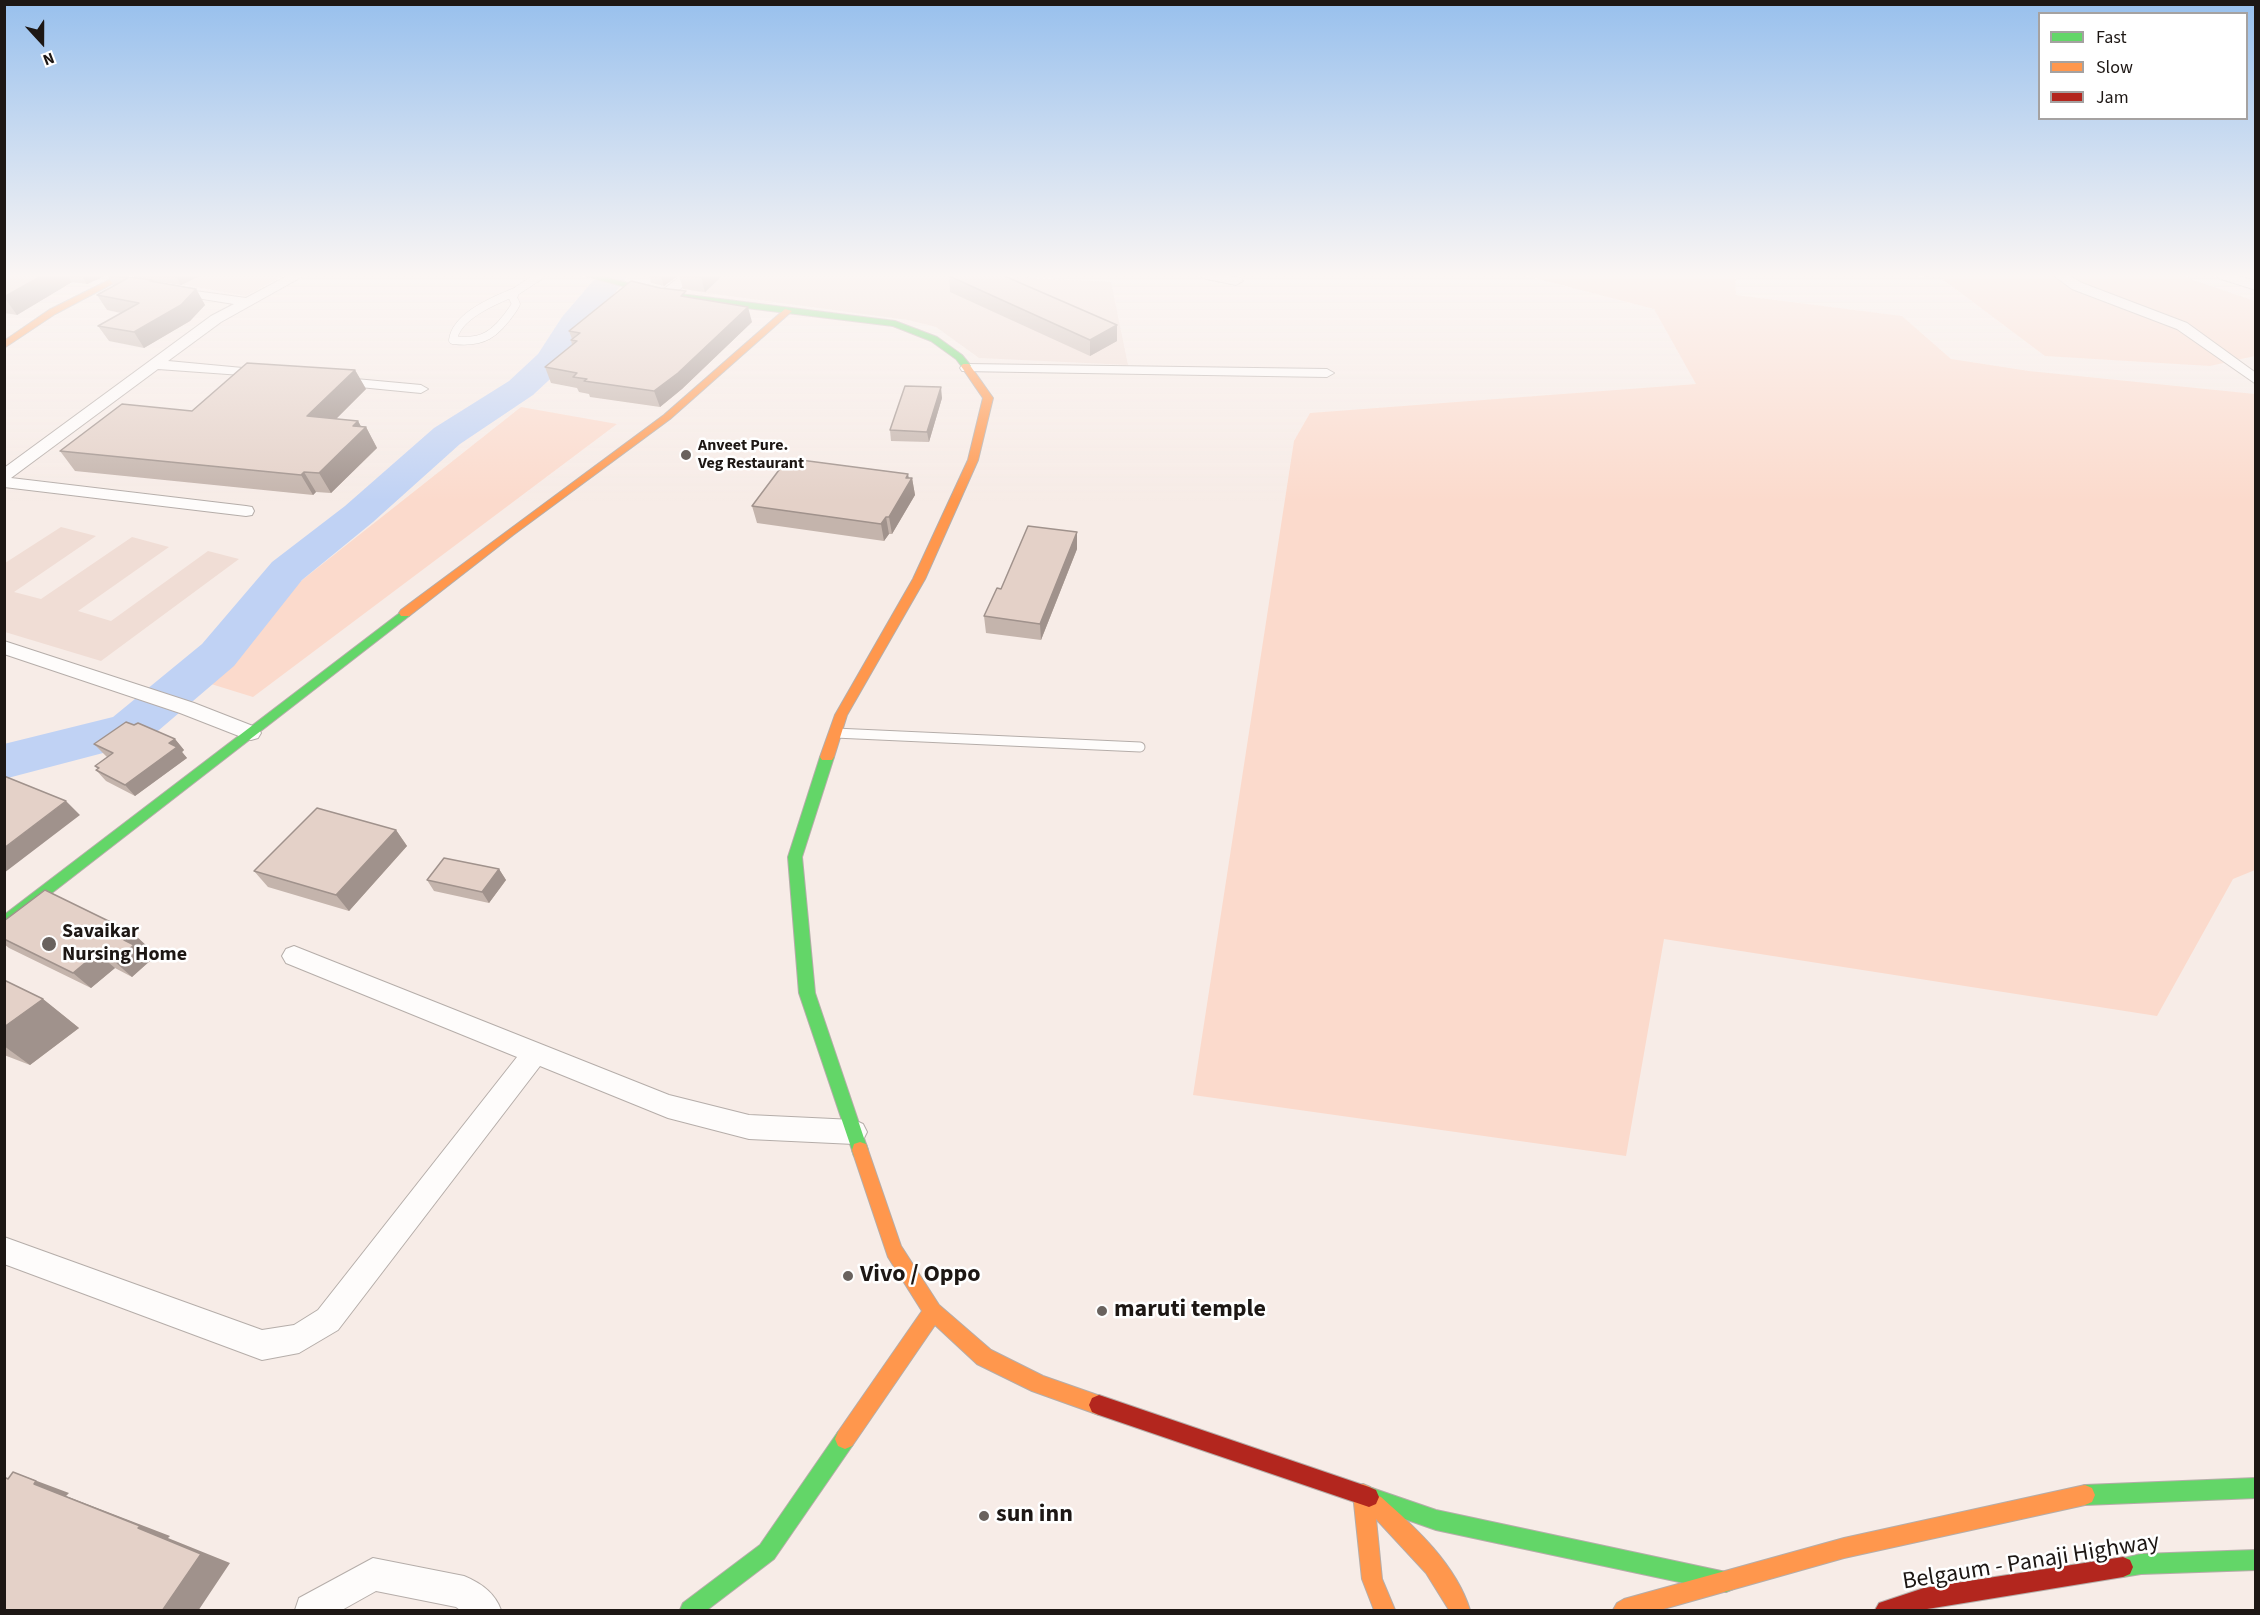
<!DOCTYPE html>
<html>
<head>
<meta charset="utf-8">
<style>
  body { margin:0 }
  #map { position:relative; width:2260px; height:1615px; overflow:hidden; background:#f7ece7; font-family:"Source Sans 3",sans-serif }
  canvas { display:block }
  .frame { position:absolute; inset:0; border:6px solid #1d1714; pointer-events:none }
  .legend { position:absolute; left:2038px; top:12px; width:210px; height:108px; box-sizing:border-box; background:#fff; border:2px solid #a5a2a1; margin:0; padding:8px 10px; list-style:none; font-size:18px; color:#1d1714 }
  .legend li { display:flex; align-items:center; gap:12px; height:30px }
  .legend b { width:30px; border:2px solid #a5a2a1 }
  .north { position:absolute; left:12px; top:12px; width:60px; height:60px; -webkit-text-stroke:4px #fff; paint-order:stroke; rotate:159deg; font-size:16px; font-weight:700; line-height:24px; text-align:center; color:#1d1714 }
  .north::after { content:''; display:block; margin:auto; width:21px; height:27px; background:#1d1714; clip-path:polygon(50% 0,100% 100%,50% 72%,0 100%) }
</style>
</head>
<body>
<div id="map">
<canvas width="2260" height="1615"></canvas>
<div class="frame"></div>
<ul class="legend">
<li><b style="height:8px;background:#63d668"></b>Fast</li>
<li><b style="height:8px;background:#ff974d"></b>Slow</li>
<li><b style="height:8px;background:#b3261e"></b>Jam</li>
</ul>
<div class="north">N</div>
</div>
<script>
const ctx = document.querySelector('canvas').getContext('2d');
ctx.lineJoin = 'round';
function fillPath(path, color) { ctx.fillStyle = color; ctx.fill(path, 'evenodd'); }
function strokePath(path, color, width, dash) { ctx.strokeStyle = color; ctx.lineWidth = width; ctx.lineCap = dash ? 'butt' : 'round'; ctx.setLineDash(dash || []); ctx.stroke(path); }
function label(font, color, halo, rows, align = 'center') {
  ctx.font = font + ' "Source Sans 3",sans-serif'; ctx.lineWidth = 5; ctx.setLineDash([]); ctx.textBaseline = 'middle'; ctx.strokeStyle = halo; ctx.fillStyle = color; for (const [text, x, y, turn = 0] of rows) {
    ctx.save(); ctx.translate(x, y); ctx.rotate((+turn || 0) * Math.PI / 180); ctx.textAlign = isNaN(turn) ? turn : align; if (halo) ctx.strokeText(text, 0, 0); ctx.fillText(text, 0, 0); ctx.restore();
  }
}
fillPath(new Path2D(`
  M129 275H285L246 296Z
  M700 275H976L1111 282 1128 365 979 358 936 327 908 320 691 291 689 285Z
  M61 527 96 536 14 592 41 599 132 537 169 547 78 611 111 621 208 551 239 559 101 661 5 632V563Z`), '#f0ddd5');
fillPath(new Path2D(`
  M1523 275H1735L1736 295 1902 316 1951 359 2029 371 2255 394V870L2233 879 2157 1016 1664 939 1626 1156 1193 1095 1294 441 1310 413 1696 384 1654 309Z
  M1907 275H2185L2193 280 2255 301V356L2210 366 2045 356 1941 278Z
  M521 407 617 424 253 697 182 675Z`), '#fbdacc');
fillPath(new Path2D(`
  M598 275H629L587 328 563 367 533 395 460 444 373 522 302 580 234 666 145 742 4 779V744L113 717 202 644 272 562 345 506 434 428 509 381 538 354 562 317Z`), '#c0d2f4');
const laneFar1 = new Path2D(`
  M515 292 513 298 516 304 513 309C496 334 483 344 453 340 456 316 495 300 515 292Z
  M515 292 541 275`);
const lane = new Path2D(`
  M835 733 1140 747`);
const street = new Path2D(`
  M289 275H305L221 322 168 361 264 370 269 371 271 374 269 377 158 369 11 478 246 506 252 507 254 511 252 515 246 516 4 487V468L211 316 234 304 171 294 164 290 166 287 246 298Z
  M682 275H696L670 298H660L658 295 660 292Z
  M1200 275H1224L1241 278 1243 281 1236 285 1202 278Z
  M2053 275H2068L2082 283 2187 323 2256 373V384L2177 329 2072 289Z
  M2216 275H2235L2256 281V290L2218 278Z
  M967 364 1327 369 1334 373 1327 377 962 371 960 368 962 365Z
  M334 377 421 385 428 389 421 393 329 384 327 381Z
  M4 641 194 703 258 728 261 733 258 738 251 740 244 738 180 713 4 654Z
  M294 946 669 1095 749 1115 854 1120 863 1124 867 1132 863 1140 854 1144 749 1139 668 1118 540 1066 338 1330 299 1353 262 1360 4 1264V1237L262 1330 294 1325 318 1310 517 1057 286 963 282 956 286 949Z
  M373 1558 464 1576C481 1583 495 1593 501 1610H460L456 1607 376 1591 342 1610H295L299 1598Z`);
const fast = new Path2D(`
  M583 275H595L665 292 895 321 937 337 962 355 971 366 963 368 956 359 931 341 893 326 665 298Z
  M405 609 409 610 411 613 409 616 4 930V915Z
  M827 752 834 757 802 857 815 993 868 1150 866 1156 860 1158 854 1156 852 1150 799 993 788 857 820 757Z
  M845 1429 852 1432 855 1439 852 1446 774 1559 707 1610H680L683 1603 760 1545 838 1432Z
  M2256 1478V1498L2085 1505 2078 1502 2075 1495 2078 1488 2085 1485Z
  M1369 1487 1436 1510 1726 1572 1733 1575 1736 1582 1733 1589 1726 1592 1436 1530 1362 1504 1359 1497 1362 1490Z
  M2256 1550V1570L2141 1574 2123 1577 2116 1574 2113 1567 2116 1560 2141 1554Z`);
const slow = new Path2D(`
  M119 275H129L55 314 4 348V341L49 310Z
  M785 309 792 311 670 419 513 535 409 616H401L399 613 401 610 664 415Z
  M963 364H969L993 398 978 460 925 579 847 715 834 757 832 760H822L820 757 835 715 913 579 968 460 983 398 961 366Z
  M860 1142 866 1144 868 1150 901 1246 939 1305 991 1350 1043 1376 1106 1398 1109 1405 1106 1412 1099 1415 1032 1391 977 1364 935 1325 852 1446 845 1449 838 1446 835 1439 838 1432 922 1311 888 1257 852 1150 854 1144Z
  M1363 1484 1370 1487 1373 1494 1381 1497C1416 1528 1456 1565 1470 1610H1449L1426 1573 1376 1519 1382 1579 1395 1610H1374L1362 1579 1353 1494 1356 1487Z
  M2085 1485 2092 1488 2095 1495 2092 1502 2085 1505 1844 1558 1660 1610H1613L1617 1603 1624 1599 1844 1538Z`);
const jam = new Path2D(`
  M1099 1395 1369 1487 1376 1490 1379 1497 1376 1504 1369 1507 1099 1415 1092 1412 1089 1405 1092 1398Z
  M2123 1557 2130 1560 2133 1567 2130 1574 2123 1577 1921 1610H1875L1879 1603 1924 1588Z`);
strokePath(laneFar1, '#b5ada9', 9);
strokePath(lane, '#b5ada9', 11);
strokePath(street, '#b5ada9', 2);
strokePath(fast, '#b5ada9', 2);
strokePath(slow, '#b5ada9', 2);
strokePath(jam, '#b5ada9', 2);
strokePath(laneFar1, '#fefcfb', 8);
strokePath(lane, '#fefcfb', 9);
fillPath(street, '#fefcfb');
fillPath(fast, '#63d668');
fillPath(slow, '#ff974d');
fillPath(jam, '#b3261e');
fillPath(new Path2D(`
  M4 275H109L134 278 133 275H202L181 285 154 281 196 289 205 305 190 321 144 348 109 341 98 326 121 313 107 310 97 295 114 286 107 275 87 284 72 282 17 315 4 313Z
  M649 275H679L664 286 651 283Z
  M679 275H723L705 292 683 289Z
  M949 276 1117 341 1090 356 950 292Z
  M687 297 752 322 682 389 660 407 590 397 589 394 579 392 577 388 551 383 545 367 572 345 571 340 572 339 569 331Z
  M355 370 366 389 336 419 358 421 361 427H366L377 448 331 493 316 492 313 495 75 471 60 451 192 411Z
  M942 398 929 442 891 441 890 430Z
  M908 474 909 478H912L915 495 892 534H889L884 541 757 523 752 506Z
  M1077 532V549L1041 640 986 633 984 616 1001 589Z
  M134 725 175 739 184 750 182 752 187 758 135 796 106 781 96 770 98 769 95 766 107 757 94 744Z
  M396 830 407 846 349 911 268 887 254 871Z
  M499 869 506 880 489 903 434 891 427 880Z
  M4 921 149 948 143 953 151 960 132 977 115 968 91 988 9 948 4 944Z
  M4 980 43 999 79 1028 30 1065 4 1055Z`), '#c4b4ac');
fillPath(new Path2D(`
  M43 275H67L72 282 17 315 4 297Z
  M81 275H107L87 284Z
  M175 275H202L181 285Z
  M660 275H679L664 286Z
  M703 275H723L705 292 701 277Z
  M196 289 205 305 190 321 144 348 134 332Z
  M748 307 752 322 682 389 660 407 654 391Z
  M1117 325V341L1090 356V340Z
  M355 370 366 389 318 437 307 416Z
  M941 387 942 398 929 442 927 432Z
  M358 421 363 430 366 427 377 448 331 493 319 473 353 426Z
  M304 472 316 492 313 495 301 475Z
  M908 474 909 483 912 478 915 495 892 534 889 517Z
  M886 517 889 534 884 541 881 524Z
  M1077 532V549L1041 640 1040 624Z
  M175 739 184 750 182 752 187 758 135 796 125 785 169 743Z
  M66 801 80 815 4 873V848Z
  M396 830 407 846 349 911 336 895Z
  M499 869 506 880 489 903 482 892Z
  M133 933 149 948 143 953 151 960 132 977 114 961 124 940Z
  M97 953 115 968 91 988 73 973Z
  M43 999 79 1028 30 1065 4 1046V1027Z
  M13 1472 69 1493 66 1496 170 1536 168 1538 230 1563 198 1611H162L34 1484Z`), '#a0928c');
const building = new Path2D(`
  M4 275H43L4 297Z
  M108 275 153 280 150 281 196 289 181 305 134 332 98 326 139 303 97 295 128 278Z
  M685 275H703L701 277Z
  M952 275H1002L1117 325 1090 340 949 276Z
  M631 281 660 288 686 291 681 296 748 307 678 373 654 391 584 381 587 379 573 377 577 373 545 367 577 341 571 340 580 333 569 331Z
  M247 363 355 370 307 416 358 421 353 426 366 427 319 473 304 472 301 475 60 451 122 404 192 411Z
  M905 386 941 387 927 432 890 430Z
  M793 459 908 474 906 478H912L889 517H886L881 524 752 506 782 466Z
  M1028 526 1077 532 1040 624 984 616 997 588 1001 589Z
  M126 722 134 725 138 723 175 739 169 743 177 747 125 785 96 770 99 768 95 766 113 753 94 744Z
  M4 776 66 801 4 848Z
  M317 808 396 830 336 895 254 871Z
  M444 858 499 869 482 892 427 880Z
  M45 890 133 933 124 940 134 945 114 961 97 953 73 973 4 939V921Z
  M4 980 43 999 4 1027Z
  M13 1472 36 1481 34 1484 140 1526 138 1528 201 1554 162 1611H4V1477L8 1479Z`);
fillPath(building, '#e4d1c8');
strokePath(building, '#a0928c', 1.5);
const sky = ctx.createLinearGradient(0, 0, 0, 501);
sky.addColorStop(0, '#98c0ed');
sky.addColorStop(0.55, '#fbf6f4');
sky.addColorStop(1, '#fbf6f400');
ctx.fillStyle = sky;
ctx.fillRect(0, 0, 2260, 501);
for (const [x, y, r, color] of [
  [686,455,6,"#69625e"],
  [49,944,8,"#69625e"],
  [848,1276,6,"#69625e"],
  [1102,1311,6,"#69625e"],
  [984,1516,6,"#69625e"]
]) { const dot = new Path2D(); dot.arc(x, y, r, 0, 2 * Math.PI); ctx.fillStyle = color; ctx.fill(dot); strokePath(dot, '#fff', 2); }
label('bold 16px', '#1d1714', '#fff', [
  ["Anveet Pure.",698,446],
  ["Veg Restaurant",698,464]
], 'left');
label('bold 20px', '#1d1714', '#fff', [
  ["Savaikar",62,933],
  ["Nursing Home",62,956]
], 'left');
label('bold 24px', '#1d1714', '#fff', [
  ["Vivo / Oppo",860,1276],
  ["maruti temple",1114,1311],
  ["sun inn",996,1516]
], 'left');
label('24px', '#1d1714', '#fff', [
  ["Belgaum - Panaji Highway",2031,1563,-9]
]);
</script>
</body>
</html>
